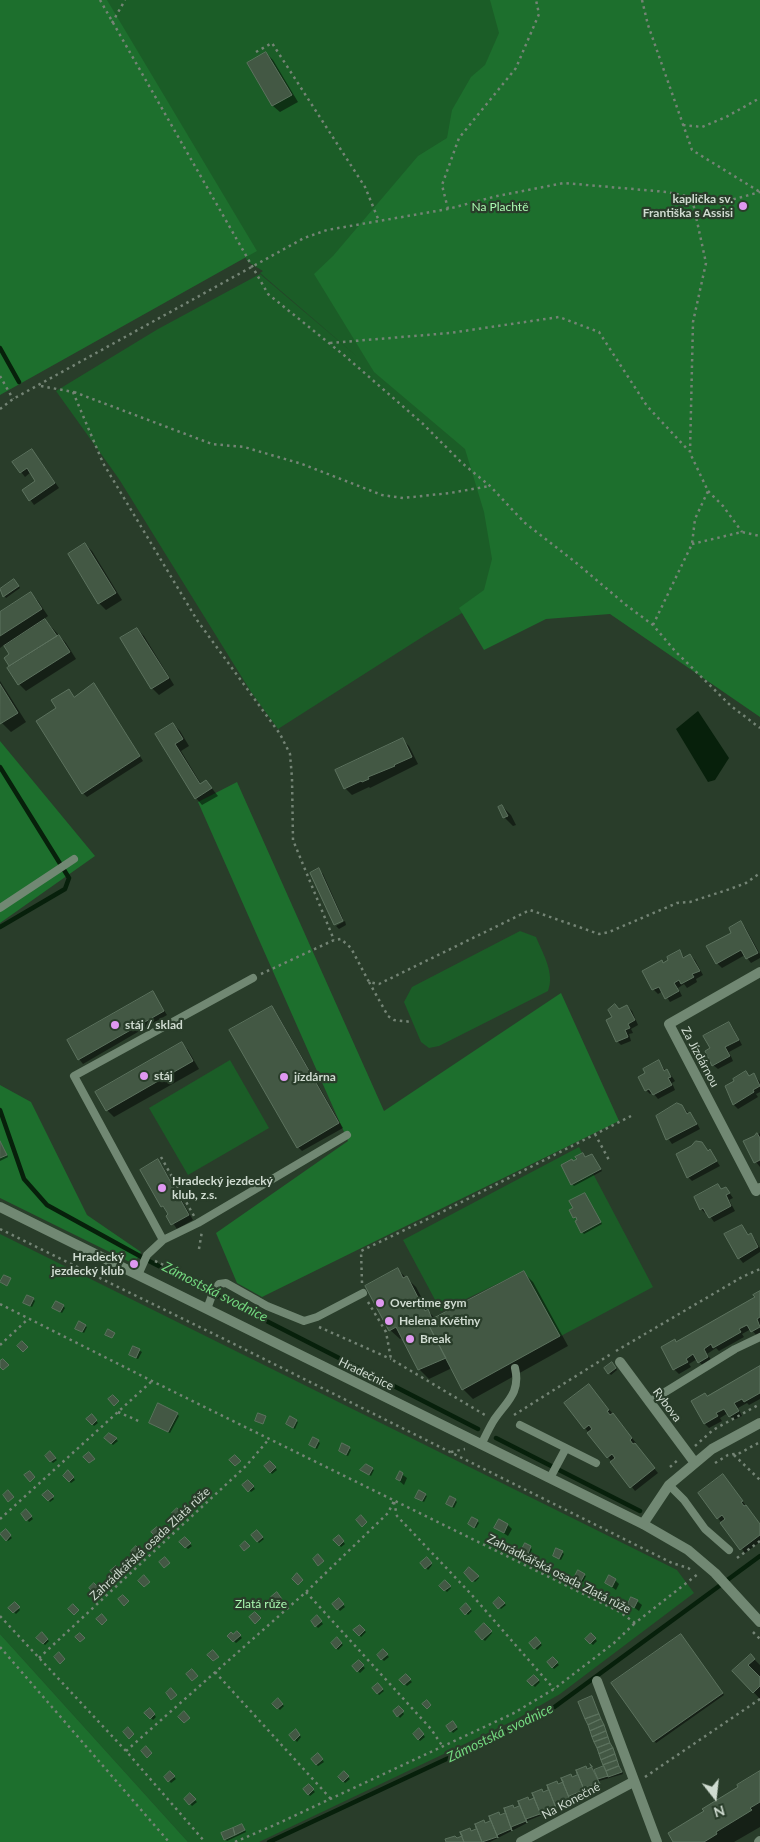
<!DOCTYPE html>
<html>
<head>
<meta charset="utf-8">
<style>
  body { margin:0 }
  #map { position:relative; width:760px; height:1842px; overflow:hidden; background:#293d2a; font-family:Lato,sans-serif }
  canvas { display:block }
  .north { position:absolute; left:690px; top:1772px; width:50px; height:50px; -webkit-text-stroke:4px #293d2a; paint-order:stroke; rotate:164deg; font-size:14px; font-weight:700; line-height:20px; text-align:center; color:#cfdbd0 }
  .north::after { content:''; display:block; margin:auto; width:18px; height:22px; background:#cfdbd0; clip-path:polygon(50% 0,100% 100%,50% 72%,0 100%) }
</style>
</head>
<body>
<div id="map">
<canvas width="760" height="1842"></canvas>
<div class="north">N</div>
</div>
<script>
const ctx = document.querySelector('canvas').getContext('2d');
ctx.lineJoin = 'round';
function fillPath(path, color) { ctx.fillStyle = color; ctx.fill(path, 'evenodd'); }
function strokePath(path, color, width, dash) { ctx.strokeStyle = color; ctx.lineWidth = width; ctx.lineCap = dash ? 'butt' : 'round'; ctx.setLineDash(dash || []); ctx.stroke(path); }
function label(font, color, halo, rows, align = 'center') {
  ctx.font = font + ' Lato,sans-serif'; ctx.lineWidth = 4.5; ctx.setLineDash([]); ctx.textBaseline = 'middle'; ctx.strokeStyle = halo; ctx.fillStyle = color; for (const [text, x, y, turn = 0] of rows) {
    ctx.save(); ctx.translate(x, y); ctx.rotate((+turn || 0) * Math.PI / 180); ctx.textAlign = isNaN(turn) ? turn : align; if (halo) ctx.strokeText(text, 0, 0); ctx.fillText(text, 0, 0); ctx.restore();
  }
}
fillPath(new Path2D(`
  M95 0H760V587L552 559 427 634 278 729 251 692 119 479 56 391 158 329 260 274 360 359 260 273 263 271 248 262Z
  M520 931 536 937C543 954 555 973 548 991L439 1046 429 1048 421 1042 404 1002 412 987Z
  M230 1060 269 1128 188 1175 149 1108Z
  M579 1147 653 1287 559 1337 524 1271 441 1311 403 1240Z
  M0 1234 677 1570 694 1593 560 1694 515 1720 259 1842H188L0 1634Z`), '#1b5d27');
fillPath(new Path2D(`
  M0 0H107L257 251 0 395Z
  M490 0H760V717L610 614 546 619 484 650 459 608 484 590 492 559 484 512 465 449 374 372 314 274 333 256 418 156 447 138 452 110 471 77 485 65 499 33Z
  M0 741 95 856 0 923Z
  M237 782 384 1111 561 993 619 1121 262 1297 237 1283 216 1233 348 1141 198 802Z
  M0 1085 31 1102 87 1215 141 1252 134 1264 0 1198Z
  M0 1634 188 1842H0Z`), '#1d6f2d');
fillPath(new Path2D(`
  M698 711 729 758 715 780 708 782 676 729Z`), '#07200b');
fillPath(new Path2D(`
  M266 53 273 60 298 102 280 112 273 106 248 63Z
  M36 455 59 488 34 505 24 491 37 481 31 472 25 477 14 463Z
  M85 544 92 551 122 600 106 610 99 603Z
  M14 580 20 588 6 598 0 590Z
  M31 594 38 601 48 616 44 619 66 643 76 659 26 691 19 684 6 658 11 655 4 645 0 648V614Z
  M137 629 144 636 174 685 159 695 152 688Z
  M0 681 26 722 11 732 0 721Z
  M94 685 143 761 87 797 83 793 58 708 68 690 75 698Z
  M173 724 180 731 189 746 181 751 201 784 206 781 218 796 202 805 196 798 156 735Z
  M403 740 409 746 418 764 370 788 369 787 352 795 345 788Z
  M502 806 511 815 516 825 513 826 504 817Z
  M318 870 323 874 343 919 335 923Z
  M345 921 346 925 339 929 336 926Z
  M741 923 745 927 760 954V958L751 963 745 955 722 968 717 963 708 947 733 933Z
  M679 952 685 958 690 955 695 960 703 975 696 979 697 982 687 988 684 984 678 988 682 996 670 1002 663 991 658 994 654 990 644 971 664 964Z
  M153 993 167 1015 83 1064 79 1059Z
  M627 1006 632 1011 638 1025 631 1029 633 1033 629 1034 631 1041 621 1045 617 1041 613 1017 619 1010Z
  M271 1008 276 1012 343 1128 302 1151 298 1147Z
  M729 1023 733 1028 742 1045 729 1052 733 1061 718 1069 713 1065 712 1049Z
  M181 1043 188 1050 199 1069 114 1117 107 1110 97 1092Z
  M658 1062 666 1071 671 1075 675 1081 672 1083 675 1090 658 1099 653 1093 650 1094 646 1090V1073Z
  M754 1075 760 1082V1092L756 1094 758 1097 738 1109 734 1105 727 1087Z
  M682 1106 689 1114H690L694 1118 700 1129 672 1144 662 1129Z
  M760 1133V1167L756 1162 744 1141 750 1140Z
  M0 1141 8 1157 0 1161Z
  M710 1151 720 1166 692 1181 688 1177Z
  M583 1155 586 1158 592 1155 602 1171 574 1186 572 1184 574 1162Z
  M158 1161 162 1165 193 1220 177 1229 168 1216 170 1215 162 1206Z
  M726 1188 733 1198 729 1200 735 1211 714 1222 707 1212 705 1213 701 1209Z
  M585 1194 602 1224 584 1234 582 1232Z
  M742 1226 749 1236 751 1235 755 1239 760 1248V1252L743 1263 739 1258Z
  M398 1270 416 1287 429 1312 436 1319 524 1273 533 1282 568 1346 473 1399 463 1389 452 1368 429 1379 419 1369 403 1338 400 1339 390 1330 367 1287Z
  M760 1292V1334L757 1336 751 1329 742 1334 744 1337 719 1351 716 1348 707 1354 712 1361 703 1366 697 1359 689 1364 691 1367 679 1374 674 1369 662 1348 677 1343 757 1298Z
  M33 1299 35 1301 32 1307 27 1304Z
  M63 1306 65 1308 62 1313 54 1308Z
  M85 1326 87 1327 84 1333 77 1329Z
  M134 1347 142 1352 138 1359 130 1355Z
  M614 1365 617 1370 611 1375 609 1373Z
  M760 1367V1399L749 1405 747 1403 738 1408 742 1416 734 1420 728 1413 720 1418 722 1421 709 1428 705 1424 693 1402 707 1397Z
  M593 1390 617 1419 636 1443 634 1444 658 1473 635 1491 566 1404Z
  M177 1414 179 1416 170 1433 152 1424Z
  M92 1416 98 1423 94 1426 88 1419Z
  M296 1421 298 1422 295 1429 287 1424Z
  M110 1434 118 1441 113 1445 106 1438Z
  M313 1438 320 1443 317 1449 312 1446Z
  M349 1448 351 1450 348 1456 342 1453Z
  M50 1453 57 1460 53 1463 46 1456Z
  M270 1462 277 1470 272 1474 266 1466Z
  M372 1469 374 1470 371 1476 362 1470Z
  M68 1472 75 1480 71 1483 64 1476Z
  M400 1473 407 1478 404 1485 397 1479Z
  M723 1476 760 1524V1542L745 1553 718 1518Z
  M248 1481 255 1489 251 1492 244 1485Z
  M48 1492 54 1499 50 1502 44 1495Z
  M425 1495 427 1496 424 1502 417 1498Z
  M455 1500 457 1502 454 1508 449 1505Z
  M26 1511 33 1519 29 1522 23 1514Z
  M477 1521 479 1523 476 1528 471 1526Z
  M508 1525 512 1529 508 1536 496 1528Z
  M157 1529 163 1536 160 1539 153 1532Z
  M5 1531 12 1538 8 1541 2 1534Z
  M257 1532 264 1539 259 1543 253 1536Z
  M339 1537 345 1544 341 1547 335 1540Z
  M185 1539 192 1546 188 1549 181 1542Z
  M525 1545 532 1549 530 1555 525 1552Z
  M136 1547 143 1555 139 1558 133 1551Z
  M562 1552 564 1554 561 1560 554 1556Z
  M427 1559 432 1565 428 1570 422 1563Z
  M469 1569 479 1578 475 1582 465 1573Z
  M584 1575 586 1576 583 1582 578 1579Z
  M615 1580 619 1584 616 1590 606 1583Z
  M445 1582 451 1588 447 1592 441 1586Z
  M499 1598 506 1605 501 1609 495 1603Z
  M339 1600 345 1607 340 1611 334 1604Z
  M637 1601 642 1605 639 1611 629 1604Z
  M15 1604 20 1610 16 1614 10 1608Z
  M466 1605 472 1611 468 1615 462 1609Z
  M317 1617 323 1624 318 1628 312 1621Z
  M484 1625 492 1633 485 1641 476 1632Z
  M360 1626 366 1632 361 1637 355 1630Z
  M237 1633 242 1638 236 1643 229 1636H233Z
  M42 1634 49 1641 45 1645 38 1638Z
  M591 1635 597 1641 593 1645 587 1639Z
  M682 1637 724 1695 656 1743 613 1683Z
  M337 1639 343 1645 338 1650 332 1643Z
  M536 1639 542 1645 537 1650 531 1643Z
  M383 1651 389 1657 384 1661 378 1655Z
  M751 1656 760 1665V1699L734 1671Z
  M553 1659 559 1665 554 1669 548 1662Z
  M358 1662 365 1668 360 1673 353 1666Z
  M406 1676 412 1682 407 1686 401 1680Z
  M534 1676 540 1682 535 1687 529 1681Z
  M378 1685 384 1691 379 1695 374 1689Z
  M592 1698 623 1774 599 1781 600 1785 570 1798 571 1800 556 1806V1808L541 1814 542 1815 527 1821V1823L490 1842H447L463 1837 470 1829 472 1832 478 1829 484 1821 486 1824 507 1814 513 1806 515 1809 536 1799 542 1791 544 1793 564 1783 571 1775 573 1778 592 1768 595 1771 605 1767Z
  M278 1700 284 1706 280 1710 274 1704Z
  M399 1708 404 1714 400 1718 395 1712Z
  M150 1710 156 1717 153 1720 146 1713Z
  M454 1725 458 1729 453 1733 448 1727Z
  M419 1730 425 1737 420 1741 414 1734Z
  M296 1731 301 1737 297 1742 291 1735Z
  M318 1755 324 1762 318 1766 312 1760Z
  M760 1772V1827L734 1842H675Z
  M170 1773 176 1779 171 1783 166 1777Z
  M344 1773 350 1779 345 1783 340 1777Z
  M309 1786 315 1792 310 1796 304 1789Z
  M190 1795 197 1802 192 1806 186 1799Z
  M242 1825 246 1832 227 1841 225 1839Z`), '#0007');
strokePath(new Path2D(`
  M0 348 19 382
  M0 767 69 878 65 889 0 927
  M0 1110 24 1179 47 1205 147 1260 478 1429
  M496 1438 640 1511
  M269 1842 549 1711 760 1556`), '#07200b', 4.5);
const building = new Path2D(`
  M266 52 292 95 272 106 247 63Z
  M32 449 55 483 29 501 22 490 35 481 27 468 20 473 12 462Z
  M85 543 116 593 98 604 68 554Z
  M14 579 19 586 3 597 0 589Z
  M31 592 42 609 0 636V612Z
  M45 619 57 636 9 666 4 658 9 654 4 646Z
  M137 628 169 678 151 689 120 638Z
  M59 635 70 652 18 685 7 668Z
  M94 683 140 756 82 794 36 721 56 708 51 700 69 689 74 697Z
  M0 684 18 713 0 724Z
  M173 723 183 739 175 744 200 784 206 780 212 788 195 799 155 734Z
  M403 738 412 757 394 765 395 766 368 777 369 779 362 782 361 781 344 789 335 770Z
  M502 805 508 816 503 818 498 807Z
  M319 868 343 921 334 925 310 873Z
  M741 921 758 953 746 959 741 950 716 964 706 946 731 933 729 928Z
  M680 950 683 958 690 954 700 971 692 974 694 977 681 984 679 980 674 983 679 991 665 999 659 987 652 990 642 971 662 960 663 963 668 960 667 957Z
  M153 991 164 1011 78 1060 67 1040Z
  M615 1004 619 1009 627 1005 635 1020 628 1024 630 1028 625 1030 628 1037 616 1042 606 1020 612 1017 608 1010Z
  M272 1006 339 1123 297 1148 229 1030Z
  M729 1022 739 1040 725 1047 730 1056 712 1066 705 1051 710 1048 703 1036Z
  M182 1042 193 1061 106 1111 95 1092Z
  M659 1060 664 1071 667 1069 671 1077 668 1078 672 1085 653 1095 649 1089 645 1091 638 1077 645 1073 643 1069Z
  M746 1071 749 1076 754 1073 760 1086 753 1090 754 1092 733 1105 725 1086 734 1081 733 1079Z
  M677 1103 682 1105 687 1114 690 1112 697 1124 666 1140 656 1116Z
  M757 1133 760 1138V1160L754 1163 743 1141 754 1136Z
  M0 1141 7 1155 0 1158Z
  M696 1141 702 1142 708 1151 710 1149 717 1161 687 1178 676 1154 691 1146Z
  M583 1153 585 1157 592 1154 601 1169 571 1185 561 1165 572 1159 573 1161 577 1159 575 1157Z
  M158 1159 189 1215 171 1225 166 1216 168 1214 163 1206 161 1207 140 1170Z
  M718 1184 721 1189 726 1187 730 1193 726 1195 731 1206 709 1218 703 1208 700 1210 694 1197Z
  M585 1193 601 1222 581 1233 575 1221 577 1220 576 1217 573 1218 569 1210 573 1208 569 1201Z
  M742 1225 748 1235 751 1233 758 1247 738 1259 724 1234Z
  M398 1268 403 1278 407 1276 425 1311 428 1309 432 1319 427 1322 446 1358 418 1370 396 1327 389 1331 365 1286Z
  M524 1271 560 1336 462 1390 427 1322Z
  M4 1275 11 1278 7 1286 0 1282Z
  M760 1291V1317L757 1319 760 1327 751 1332 747 1325 739 1329 741 1332 713 1348 711 1344 704 1349 708 1357 698 1363 693 1354 686 1359 688 1362 673 1370 661 1347 675 1339 676 1342 755 1297 753 1295Z
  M27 1295 34 1298 30 1306 23 1303Z
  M56 1301 64 1305 60 1312 52 1308Z
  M79 1321 86 1325 82 1332 75 1329Z
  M108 1329 115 1333 112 1338 105 1335Z
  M22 1341 28 1347 23 1352 17 1346Z
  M133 1346 140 1349 136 1358 129 1355Z
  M3 1359 9 1365 3 1370 0 1367V1361Z
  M612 1362 616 1368 608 1374 604 1368Z
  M760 1366V1393L744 1402 742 1399 734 1403 739 1411 729 1417 724 1409 716 1413 718 1416 704 1424 691 1401 705 1393 707 1396Z
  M589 1384 609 1410 607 1411 610 1415 613 1413 632 1438 630 1440 633 1444 635 1443 655 1468 630 1488 610 1462 615 1458 612 1454 607 1458 587 1433 592 1429 589 1425 584 1429 564 1403Z
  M113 1395 119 1401 114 1406 108 1399Z
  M158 1403 178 1413 168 1432 149 1423Z
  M258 1413 266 1416 263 1424 255 1421Z
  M92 1414 97 1420 92 1425 86 1419Z
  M290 1416 297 1420 293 1428 286 1424Z
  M109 1433 117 1438 111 1444 104 1438Z
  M313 1437 319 1440 315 1448 309 1445Z
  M342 1443 350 1447 346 1455 339 1451Z
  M50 1451 56 1458 50 1462 45 1456Z
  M89 1452 95 1459 89 1463 83 1457Z
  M235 1455 241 1461 235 1466 229 1460Z
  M270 1461 276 1467 270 1473 264 1466Z
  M366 1464 373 1468 369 1475 360 1470Z
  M68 1470 74 1477 69 1482 63 1476Z
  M30 1471 35 1477 30 1482 24 1475Z
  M400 1471 403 1473 400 1481 396 1479Z
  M723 1474 743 1501 741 1502 744 1506 746 1505 760 1524V1535L740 1550 720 1523 725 1519 722 1515 717 1519 698 1493Z
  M248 1480 254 1486 248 1492 242 1485Z
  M8 1490 14 1497 8 1502 3 1495Z
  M48 1490 54 1496 48 1501 42 1495Z
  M419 1490 426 1494 422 1501 415 1498Z
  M450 1496 456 1499 452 1507 446 1504Z
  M177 1508 183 1514 178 1519 172 1513Z
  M26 1509 32 1516 26 1521 21 1514Z
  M361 1515 367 1522 362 1527 356 1520Z
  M472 1517 478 1520 474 1528 468 1524Z
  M499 1519 508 1524 504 1533 494 1528Z
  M157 1527 163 1533 157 1538 151 1532Z
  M6 1529 11 1535 6 1541 0 1534Z
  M257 1530 263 1537 257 1542 251 1535Z
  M339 1535 344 1541 339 1546 333 1540Z
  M185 1537 191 1543 185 1548 179 1542Z
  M245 1541 250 1546 244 1551 240 1546Z
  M525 1543 531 1546 528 1554 521 1551Z
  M136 1546 142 1552 137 1558 131 1551Z
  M556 1548 563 1551 559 1559 553 1556Z
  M318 1554 324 1561 318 1566 313 1559Z
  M165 1557 170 1563 164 1568 159 1562Z
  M427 1557 432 1563 425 1569 420 1563Z
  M116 1566 121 1572 115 1576 110 1571Z
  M469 1567 479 1576 472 1582 464 1573Z
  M578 1570 585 1574 581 1581 574 1578Z
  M297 1573 303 1580 298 1585 292 1579Z
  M144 1575 150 1582 144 1587 138 1581Z
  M609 1575 616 1579 612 1587 605 1583Z
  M445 1580 451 1586 444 1591 439 1586Z
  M94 1583 100 1589 95 1595 89 1588Z
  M277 1592 282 1599 277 1604 271 1597Z
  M123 1595 129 1601 124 1606 118 1599Z
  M499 1597 505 1603 498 1609 493 1603Z
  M631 1597 638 1600 634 1608 628 1604Z
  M339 1598 344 1604 337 1610 332 1604Z
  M15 1602 20 1607 13 1613 8 1608Z
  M466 1603 471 1609 465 1615 460 1609Z
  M73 1604 79 1610 74 1615 68 1609Z
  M255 1612 261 1618 255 1624 249 1617Z
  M102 1614 107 1620 102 1625 96 1619Z
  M317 1615 322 1621 315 1627 311 1621Z
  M484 1623 492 1631 482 1640 475 1632Z
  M360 1625 365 1630 359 1636 353 1630Z
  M237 1631 241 1635 233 1642 227 1636 231 1632 233 1634Z
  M42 1632 48 1639 43 1644 36 1638Z
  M80 1633 85 1638 80 1642 75 1637Z
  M591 1633 596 1638 590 1644 585 1639Z
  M681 1634 723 1693 653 1742 611 1683Z
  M337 1637 342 1643 336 1649 331 1643Z
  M536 1637 541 1643 534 1649 529 1643Z
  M383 1649 388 1654 381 1660 377 1655Z
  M213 1650 219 1657 213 1661 207 1655Z
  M59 1652 65 1659 60 1664 54 1657Z
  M751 1654 755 1659 748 1665 760 1677V1686L753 1693 732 1671Z
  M553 1657 558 1662 552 1668 547 1662Z
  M359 1660 364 1665 357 1672 352 1666Z
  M192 1669 198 1676 192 1681 186 1674Z
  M406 1674 411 1679 404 1685 399 1680Z
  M534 1675 539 1680 532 1686 527 1681Z
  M378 1683 383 1689 377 1694 372 1688Z
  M171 1688 177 1695 171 1700 166 1693Z
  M592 1696 599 1714 585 1719 578 1702Z
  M278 1698 283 1704 277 1709 272 1704Z
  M427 1700 431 1705 427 1709 422 1704Z
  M399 1706 404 1711 397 1717 393 1711Z
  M150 1708 155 1714 150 1719 144 1713Z
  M184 1711 190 1718 184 1723 178 1717Z
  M599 1714 601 1719 588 1725 585 1719Z
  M601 1719 604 1725 590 1731 588 1725Z
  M453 1721 457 1727 450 1732 446 1726Z
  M604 1725 606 1731 592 1737 590 1731Z
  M128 1727 134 1734 129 1739 123 1732Z
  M419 1728 424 1734 418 1740 413 1734Z
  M296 1729 300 1735 294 1741 289 1735Z
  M606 1731 608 1737 594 1742 592 1737Z
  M608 1737 610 1743 597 1748 594 1742Z
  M610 1743 613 1748 599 1754 597 1748Z
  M146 1746 152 1753 147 1758 141 1751Z
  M613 1748 615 1754 601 1760 599 1754Z
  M318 1753 323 1759 316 1765 311 1759Z
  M615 1754 617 1760 603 1765 601 1760Z
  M617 1760 619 1766 606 1771 603 1765Z
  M590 1764 600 1784 598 1783 583 1789 585 1792 576 1770 586 1766 587 1769 592 1767Z
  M604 1766 608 1776 598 1779 594 1770Z
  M619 1766 622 1772 608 1777 606 1771Z
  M576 1770 585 1792 584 1790 569 1796 570 1800 561 1778 571 1774 572 1777 577 1775Z
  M170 1771 175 1776 168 1782 164 1777Z
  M344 1771 349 1776 343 1782 338 1777Z
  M760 1771V1802L750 1808 752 1810 716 1832 717 1834 704 1842H673L668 1833 704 1811 702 1809 738 1787 737 1785Z
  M561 1778 570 1800 569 1798 555 1804 556 1808 547 1785 557 1781 558 1784 563 1782Z
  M309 1784 314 1789 308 1795 303 1789Z
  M547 1785 556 1808 555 1806 540 1812 541 1815 532 1793 542 1789 543 1792 548 1790Z
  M190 1793 196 1799 189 1805 184 1799Z
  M532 1793 541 1815 540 1814 526 1819 527 1823 518 1801 528 1797 529 1800 534 1798Z
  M518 1801 527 1823 526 1821 511 1827 512 1831 504 1808 513 1805 514 1808 519 1806Z
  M504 1808 512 1831 511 1829 497 1835 498 1838 489 1816 499 1812 500 1815 505 1813Z
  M489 1816 498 1838 497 1837 482 1842 475 1824 484 1820 485 1823 490 1821Z
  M242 1824 245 1830 235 1835 233 1828Z
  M475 1824 482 1842H464L460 1832 470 1828 471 1831 476 1829Z
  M233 1828 235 1835 224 1840 221 1833Z
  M460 1832 464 1842H446L445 1839 455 1836 457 1838 462 1836Z`);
fillPath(building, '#435844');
strokePath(building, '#5c725e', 1);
strokePath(new Path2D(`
  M100 0 268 294 345 356 422 423 462 463 490 486 525 523 574 561 626 605 653 625 675 651 731 706 760 728
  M642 0 648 25 692 150 760 192
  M112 23 125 0
  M256 52 272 43 365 187 379 221
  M683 125 702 127 726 117 760 98
  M448 209 442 185 459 138 516 68 539 14 536 0
  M330 343 450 333 559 317 599 332 647 406 689 451
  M0 376 13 399
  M41 386 73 392 103 463 197 620 280 734 290 754 292 778 293 840 334 940
  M74 392 212 444 244 447 302 464 382 495 403 498 450 493 490 486
  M0 409 13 399 304 238 327 230 448 209 497 196 564 183 667 192 720 203 760 192
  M708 491 723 506 742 532
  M692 544 742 532 760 536
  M653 625 692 544 695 519 708 491 690 453 693 322 706 263 692 198
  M261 974 334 940 341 939 351 948 369 982 379 984 530 910 599 934 609 932 677 903 690 902 730 889 746 883 760 873
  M369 982 388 1016 394 1020 412 1022
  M595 1134 610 1162
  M161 1157 194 1216
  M0 1229 224 1339 672 1563 688 1568 693 1571
  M199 1249 202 1231
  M155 1261 168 1267 173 1265
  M362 1283 361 1251 442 1212 631 1116
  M368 1302 386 1332 391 1359 485 1415
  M0 1304 152 1381 620 1612 635 1623 698 1574
  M319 1327 391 1359
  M0 1345 27 1320
  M616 1351 742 1277 760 1269
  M118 1412 141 1422
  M514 1415 611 1354
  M695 1446 713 1430 760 1404
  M451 1452 465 1449
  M734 1455 760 1480
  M715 1463 728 1455 740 1453 760 1442
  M670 1467 679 1459
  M394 1502 397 1516 471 1594 554 1689
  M0 1519 152 1381
  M737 1558 760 1541
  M306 1592 431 1729 443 1747
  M0 1616 126 1751 205 1842
  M753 1632 760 1639
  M0 1647 169 1842
  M39 1658 246 1466 269 1439
  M215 1672 331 1799
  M126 1751 306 1592 388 1513 394 1501
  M645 1777 760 1699
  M235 1842 279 1823 514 1713 554 1689 614 1643 635 1623`), '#748475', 2.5, [2.5, 4]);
strokePath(new Path2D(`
  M0 908 74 859
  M163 1240 198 1223 347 1135
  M138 1275 147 1255 163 1240 74 1076 253 978
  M207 1309 214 1290 219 1284 226 1283 267 1306 304 1321 317 1317 363 1293
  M649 1402 735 1349 760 1337
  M520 1425 596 1463
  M481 1445C485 1437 489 1428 494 1420 506 1402 521 1393 515 1368
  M550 1478 566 1448
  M669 1485 684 1500 705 1529 729 1550`), '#718873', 8);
strokePath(new Path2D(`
  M760 972 669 1024 756 1191 760 1188
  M0 1207 643 1524 688 1550 715 1573 760 1622
  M620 1362 695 1463
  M643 1524 669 1485 712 1449 760 1423
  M597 1681 657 1842
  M521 1842 633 1782
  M759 1842 760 1841`), '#718873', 10);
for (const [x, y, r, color] of [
  [743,206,5,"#df98f1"],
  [115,1025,5,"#df98f1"],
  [144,1076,5,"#df98f1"],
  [284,1077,5,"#df98f1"],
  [162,1188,5,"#df98f1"],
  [134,1264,5,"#df98f1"],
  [380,1303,5,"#df98f1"],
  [389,1321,5,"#df98f1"],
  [410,1339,5,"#df98f1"]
]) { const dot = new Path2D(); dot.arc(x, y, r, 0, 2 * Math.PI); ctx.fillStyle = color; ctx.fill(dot); strokePath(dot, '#293d2a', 2); }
label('bold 12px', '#cfdbd0', '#293d2a', [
  ["kaplička sv.",733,199,"right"],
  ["Františka s Assisi",733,213,"right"],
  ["stáj / sklad",125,1025],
  ["stáj",154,1076],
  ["jízdárna",294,1077],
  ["Hradecký jezdecký",172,1181],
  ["klub, z.s.",172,1195],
  ["Hradecký",124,1257,"right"],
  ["jezdecký klub",124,1271,"right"],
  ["Overtime gym",390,1303],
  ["Helena Květiny",399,1321],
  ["Break",420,1339]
], 'left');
label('12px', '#abfab2', '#293d2a', [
  ["Na Plachtě",500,207],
  ["Zlatá růže",261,1604]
]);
label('12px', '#cfdbd0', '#293d2a', [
  ["Za Jízdárnou",700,1057,62],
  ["Hradečnice",366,1374,26],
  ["Rybova",667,1405,53],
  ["Zahrádkářská osada Zlatá růže",150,1544,-43],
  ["Zahrádkářská osada Zlatá růže",559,1574,27],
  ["Na Konečné",571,1801,-28]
]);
label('italic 14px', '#73d87f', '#293d2a', [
  ["Zámostská svodnice",215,1292,27],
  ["Zámostská svodnice",500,1733,-26]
]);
</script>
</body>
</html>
